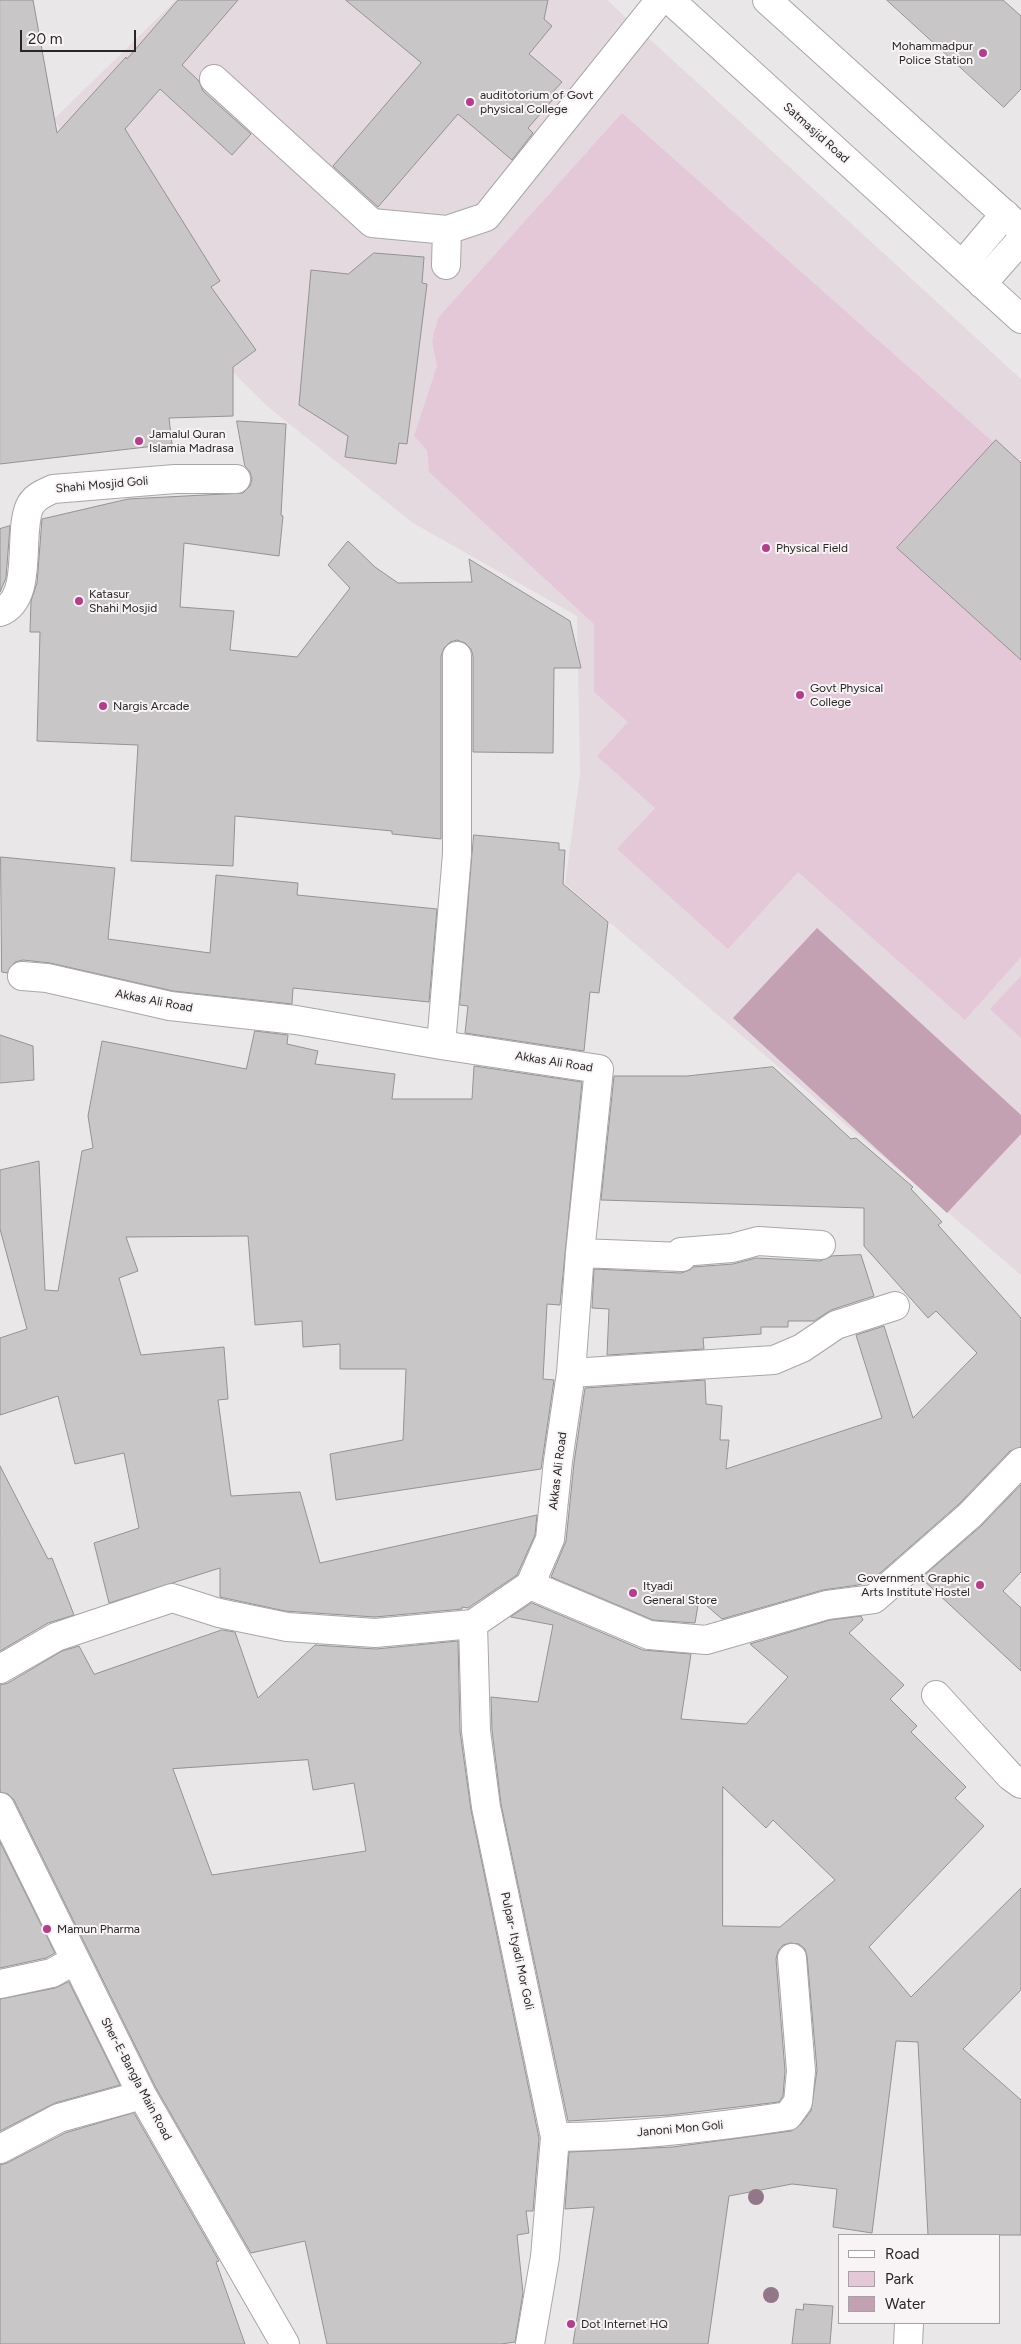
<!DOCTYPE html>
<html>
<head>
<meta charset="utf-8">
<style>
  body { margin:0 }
  #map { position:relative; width:1021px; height:2344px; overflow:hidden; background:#eae7e9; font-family:Figtree,sans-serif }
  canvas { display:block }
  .legend { position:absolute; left:838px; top:2234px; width:162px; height:90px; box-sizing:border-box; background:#f8f4f6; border:1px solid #a5a2a3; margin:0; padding:6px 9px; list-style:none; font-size:15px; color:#282627 }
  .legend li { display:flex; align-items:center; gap:10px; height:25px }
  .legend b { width:25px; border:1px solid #a5a2a3 }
  .scale { position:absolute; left:20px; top:30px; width:116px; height:22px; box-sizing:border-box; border:2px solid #282627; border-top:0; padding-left:6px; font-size:15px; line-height:18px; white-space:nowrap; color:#282627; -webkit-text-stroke:4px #f8f4f6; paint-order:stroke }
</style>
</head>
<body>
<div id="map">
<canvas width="1021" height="2344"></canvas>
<ul class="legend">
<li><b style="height:6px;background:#fff"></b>Road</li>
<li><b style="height:14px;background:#e5c8d8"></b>Park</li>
<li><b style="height:14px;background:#c4a0b3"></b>Water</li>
</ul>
<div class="scale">20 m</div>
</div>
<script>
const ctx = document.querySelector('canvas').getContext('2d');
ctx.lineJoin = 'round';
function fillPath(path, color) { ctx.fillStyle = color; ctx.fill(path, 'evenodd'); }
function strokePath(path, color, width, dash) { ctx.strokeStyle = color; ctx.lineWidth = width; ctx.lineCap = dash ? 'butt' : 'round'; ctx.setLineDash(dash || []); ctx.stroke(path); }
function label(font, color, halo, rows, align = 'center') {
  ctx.font = font + ' Figtree,sans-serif'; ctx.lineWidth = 4; ctx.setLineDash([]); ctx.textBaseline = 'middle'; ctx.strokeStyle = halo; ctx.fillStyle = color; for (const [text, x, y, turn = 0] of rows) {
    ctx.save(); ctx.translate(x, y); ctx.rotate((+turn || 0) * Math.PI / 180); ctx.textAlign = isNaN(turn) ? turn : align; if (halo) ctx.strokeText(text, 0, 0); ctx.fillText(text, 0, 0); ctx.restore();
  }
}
fillPath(new Path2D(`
  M176 0H607L1021 379V1275L565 884 580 774 577 616 413 523 267 406 145 285 54 119Z`), '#e4d9de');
fillPath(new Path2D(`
  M622 113 1021 467V957L965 1020 798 872 728 949 617 849 655 808 597 756 628 722 594 692V624L429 472 427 450 414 436 437 366 432 341 438 318Z
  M1021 976V1038L990 1009Z`), '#e5c8d8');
fillPath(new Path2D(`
  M817 928 1021 1115V1134L947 1213 733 1018Z`), '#c4a0b3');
const building = new Path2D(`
  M0 0H33L57 133 126 57 127 59 178 0H238L182 65 199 81 203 91 251 134 232 155 160 89 125 129 220 281 211 287 256 350 233 367V416L169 418 172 444 0 464Z
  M346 0H548L544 19 552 26 529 54 562 82 551 94 555 97 528 128 533 133 512 160 458 114 378 207 333 166 421 63Z
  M887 0H1003L1021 16V89L1004 107Z
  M374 253 424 257 422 283 427 284 407 444 399 443 396 464 345 457 348 436 299 405 311 270 348 274Z
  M237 421 286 424 281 515 283 516 279 556 184 543 180 607 234 611 230 650 297 657 350 588 328 565 348 541 375 567 398 583 472 582 469 559 570 621 581 668H554L553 753 473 752V656L471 649 465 643 457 640 450 642 444 648 441 656V839L392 834V831L235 816 233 866 131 861 138 745 37 741 40 632H30L31 601 37 583 42 519 128 499 243 493 250 486 252 479 250 472 245 466Z
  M996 440 1021 463V660L897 548Z
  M10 526 6 578 0 592V529Z
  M474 835 559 843V850H565L563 884 608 922 599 993 590 992 584 1051 465 1033 468 1006 460 1005Z
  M1 857 115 868 108 939 210 953 216 875 298 883 297 895 437 909 429 1002 293 988 292 1004 173 991 50 963 23 960 15 962 7 973 2 972Z
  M255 1031 288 1035 287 1044 318 1051 315 1064 395 1074 392 1099H472L474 1066 582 1082 560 1305 547 1304 543 1379 554 1380 541 1469 336 1500 330 1454 403 1440 406 1369H340V1344L303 1347 302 1321 255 1325 248 1236 126 1237 138 1271 119 1278 141 1355 224 1347 228 1399 218 1400 231 1496 300 1492 320 1563 537 1515 535 1535 517 1575 468 1608 462 1607V1609L375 1617 285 1611 220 1597V1568L109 1603 94 1543 139 1528 124 1453 75 1464 58 1396 0 1415V1338L27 1329 0 1229V1170L39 1161 45 1290 58 1291 82 1151 93 1148 88 1116 102 1041 246 1069Z
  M0 1035 33 1046 34 1080 0 1083Z
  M773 1067 851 1139 856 1138 913 1187 911 1189 942 1222 938 1225 1021 1318V1447L1010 1451 959 1504 871 1581 858 1585 823 1590 722 1619 699 1599 695 1623 653 1620 551 1577 566 1541 574 1463 585 1388 705 1380 706 1404 722 1406 720 1440H729L726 1469 882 1418 856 1335 884 1326 913 1418 977 1353 936 1311 928 1318 864 1246V1208L601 1200 614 1076H687Z
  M861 1255 874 1296 831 1310 814 1321H788V1327H761V1334L703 1338 704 1349 607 1355 609 1309 592 1308 594 1269 681 1273 690 1270 693 1267 733 1264 756 1258 820 1261 832 1256Z
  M0 1466 48 1559 52 1558 74 1615 48 1623 0 1651Z
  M1021 1485V1572L1003 1591 1021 1608V1671L921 1578 980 1527Z
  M532 1603 643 1650 691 1654 681 1719 746 1724 788 1677 750 1644 830 1620 861 1616 863 1620 849 1633 904 1685 890 1699 917 1726 911 1732 966 1787 955 1798 984 1826 869 1947 911 1997 1021 1888V1990L963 2049 1021 2100V2235H928L918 2042 896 2041 872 2233 833 2227 837 2189 792 2184 729 2196 708 2344H573L594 2207 565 2209 569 2152 673 2147 791 2131 800 2125 811 2111 817 2070 807 1956 805 1949 799 1944 790 1943 783 1945 778 1951 776 1959 785 2071 783 2096 779 2102 670 2115 568 2121 501 1804 492 1730 491 1697 538 1702 553 1625 511 1617ZM723 1787 766 1828 773 1820 835 1880 780 1927 723 1926Z
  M222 1630 235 1632 258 1698 315 1645 376 1649 458 1641 460 1731 471 1810 539 2138 533 2211H526L529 2233 517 2235 523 2293 515 2342 501 2344H327L305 2241 251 2253 156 2088 14 1800 8 1794 0 1792V1685L8 1683 62 1651 79 1646 94 1674ZM308 1760 313 1790 354 1783 366 1851 212 1875 173 1769Z
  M0 1842 55 1953 46 1958 0 1968Z
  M69 1982 120 2085 55 2103 0 2131V1999L55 1988Z
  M134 2113 219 2261 216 2262 245 2344H0V2165L7 2163 65 2133Z
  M804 2304 833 2306 830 2344H792L796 2309 803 2310Z`);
fillPath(building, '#c9c6c8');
strokePath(building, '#959293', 1);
const minor = new Path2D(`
  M214 79 372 223 447 230 486 217 660 0
  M446 265 447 230
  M0 612C34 599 18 536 29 508 33 497 44 493 53 489L175 479H236
  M22 976 47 978 170 1006 296 1020 441 1045 599 1069 580 1253 571 1373 558 1461 550 1539 530 1585
  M441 1045 457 854V656
  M580 1253 682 1257 681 1252 732 1248 758 1241 821 1245
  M571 1373 774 1360 802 1348 836 1325 895 1306
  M530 1585 473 1624 476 1731 486 1807 555 2137 545 2257 530 2344
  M530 1585 649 1635 706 1640 827 1605 874 1599 970 1515 1021 1462
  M0 1669 56 1637 172 1598 219 1613 287 1627 375 1633 473 1624
  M936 1695 1010 1776 1021 1784
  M0 1807 142 2095 285 2344
  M0 1984 52 1973 75 1960
  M555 2137C633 2137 710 2128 788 2116L798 2102 801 2071 792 1958
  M0 2149 59 2118 142 2095
  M908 2344 909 2323`);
const major = new Path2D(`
  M670 0 1021 319
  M767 0 1021 229
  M962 265 1005 214
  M982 284 1021 240`);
strokePath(minor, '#a9a6a7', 30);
strokePath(major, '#a9a6a7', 30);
strokePath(minor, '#fff', 28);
strokePath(major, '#fff', 28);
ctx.fillStyle = '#927788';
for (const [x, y] of [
  [756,2197],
  [771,2295]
]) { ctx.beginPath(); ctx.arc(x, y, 8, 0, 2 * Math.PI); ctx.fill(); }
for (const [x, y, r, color] of [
  [983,53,5,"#b83c8c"],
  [470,102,5,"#b83c8c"],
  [139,441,5,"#b83c8c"],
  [766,548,5,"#b83c8c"],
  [79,601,5,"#b83c8c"],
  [800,695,5,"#b83c8c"],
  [103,706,5,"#b83c8c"],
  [980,1585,5,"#b83c8c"],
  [633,1593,5,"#b83c8c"],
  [47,1929,5,"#b83c8c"],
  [571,2324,5,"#b83c8c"]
]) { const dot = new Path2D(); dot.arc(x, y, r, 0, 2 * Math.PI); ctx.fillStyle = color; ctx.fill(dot); strokePath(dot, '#f8f4f6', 2); }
label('12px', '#282627', '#f8f4f6', [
  ["Mohammadpur",973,46,"right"],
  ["Police Station",973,60,"right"],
  ["auditotorium of Govt",480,95],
  ["physical College",480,109],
  ["Jamalul Quran",149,434],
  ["Islamia Madrasa",149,448],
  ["Physical Field",776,548],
  ["Katasur",89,594],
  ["Shahi Mosjid",89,608],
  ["Govt Physical",810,688],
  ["College",810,702],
  ["Nargis Arcade",113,706],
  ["Government Graphic",970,1578,"right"],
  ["Arts Institute Hostel",970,1592,"right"],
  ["Ityadi",643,1586],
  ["General Store",643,1600],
  ["Mamun Pharma",57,1929],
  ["Dot Internet HQ",581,2324]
], 'left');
label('12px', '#282627', '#f8f4f6', [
  ["Satmasjid Road",816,133,42],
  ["Shahi Mosjid Goli",102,485,-5],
  ["Akkas Ali Road",154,1001,11],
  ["Akkas Ali Road",554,1062,9],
  ["Akkas Ali Road",558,1471,-83],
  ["Pulpar- Ityadi Mor Goli",517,1951,78],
  ["Sher-E-Bangla Main Road",136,2079,62],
  ["Janoni Mon Goli",680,2129,-5]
]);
</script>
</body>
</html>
